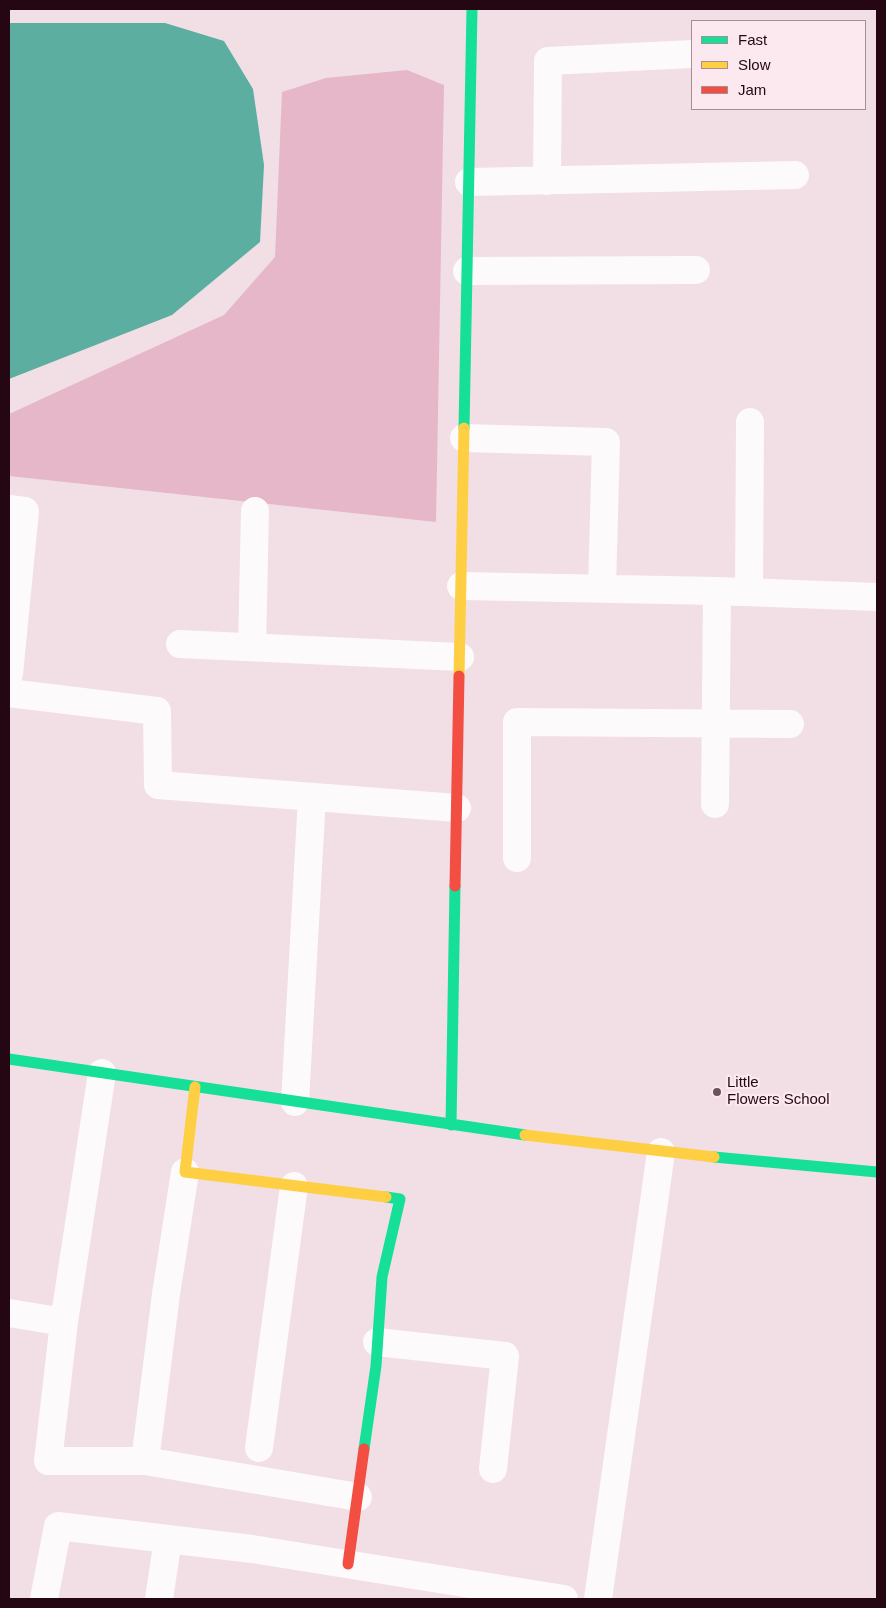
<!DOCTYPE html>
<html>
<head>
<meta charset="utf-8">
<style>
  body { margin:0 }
  #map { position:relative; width:886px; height:1608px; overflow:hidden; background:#f2dee5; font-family:Helvetica,sans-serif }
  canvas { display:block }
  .frame { position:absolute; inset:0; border:10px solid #240713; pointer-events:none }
  .legend { position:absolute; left:691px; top:20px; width:175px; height:90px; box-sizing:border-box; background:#fbe9ef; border:1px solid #a58f97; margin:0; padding:6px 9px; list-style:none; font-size:15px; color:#240713 }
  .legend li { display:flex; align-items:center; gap:10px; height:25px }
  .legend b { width:25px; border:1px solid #a58f97 }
</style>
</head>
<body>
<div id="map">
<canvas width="886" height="1608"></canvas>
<div class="frame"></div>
<ul class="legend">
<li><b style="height:6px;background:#16e098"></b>Fast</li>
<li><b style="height:6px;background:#ffcf43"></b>Slow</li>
<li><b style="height:6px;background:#f24e42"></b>Jam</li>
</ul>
</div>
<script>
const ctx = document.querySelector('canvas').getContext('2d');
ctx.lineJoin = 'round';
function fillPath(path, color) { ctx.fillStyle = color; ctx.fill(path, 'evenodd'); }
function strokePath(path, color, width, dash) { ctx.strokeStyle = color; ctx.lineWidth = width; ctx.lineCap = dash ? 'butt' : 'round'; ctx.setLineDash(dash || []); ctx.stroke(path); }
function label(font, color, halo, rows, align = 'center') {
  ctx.font = font + ' Helvetica,sans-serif'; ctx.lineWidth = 4.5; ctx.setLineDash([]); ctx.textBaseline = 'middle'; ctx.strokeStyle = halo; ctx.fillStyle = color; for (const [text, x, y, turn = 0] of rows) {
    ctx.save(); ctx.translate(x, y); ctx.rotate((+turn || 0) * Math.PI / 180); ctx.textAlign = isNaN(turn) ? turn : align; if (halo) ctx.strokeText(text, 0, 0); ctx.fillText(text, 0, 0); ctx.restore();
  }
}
fillPath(new Path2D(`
  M407 70 444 85 436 522 9 476V414L224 315 275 257 282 92 326 78Z`), '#e6b7c8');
fillPath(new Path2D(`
  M9 23H165L224 41 253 89 264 165 260 242 172 315 9 379Z`), '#5caea0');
strokePath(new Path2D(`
  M547 181 548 61 692 54
  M469 182 795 175
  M467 271 696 270
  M464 438 606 442 602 588
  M9 509 25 511 9 674
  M461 586 717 591 877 597
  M749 592 750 422
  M180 644 460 657
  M252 647 255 511
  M9 693 157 711 158 785 457 808
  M715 804 717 591
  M517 858V722L790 724
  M295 1102 312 797
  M9 1313 64 1322 48 1461H145L358 1497
  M64 1322 102 1073
  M377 1342 505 1356 493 1469
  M259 1448 294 1186
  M145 1461 166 1294 185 1172
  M44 1599 58 1526 252 1549 564 1599
  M159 1599 168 1539
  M598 1599 661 1152`), '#fdfafb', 28);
strokePath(new Path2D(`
  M464 428 472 9
  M9 1059 525 1135
  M451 1125 455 886
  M714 1157 877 1172
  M364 1449 376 1366 382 1277 400 1199 386 1197`), '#16e098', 11);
strokePath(new Path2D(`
  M459 676 464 428
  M195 1087 185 1172 386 1197
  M525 1135 714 1157`), '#ffcf43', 11);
strokePath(new Path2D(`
  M455 886 459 676
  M348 1564 364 1449`), '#f24e42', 11);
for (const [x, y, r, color] of [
  [717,1092,5,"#6c525c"]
]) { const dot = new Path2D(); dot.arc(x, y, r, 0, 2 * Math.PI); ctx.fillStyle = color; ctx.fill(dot); strokePath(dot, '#fbe9ef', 2); }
label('15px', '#240713', '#fbe9ef', [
  ["Little",727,1083],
  ["Flowers School",727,1100]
], 'left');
</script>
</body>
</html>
